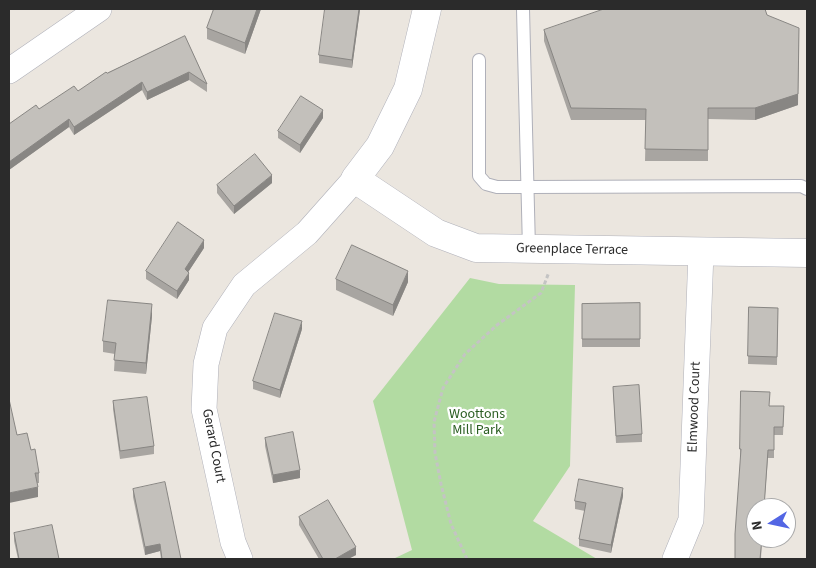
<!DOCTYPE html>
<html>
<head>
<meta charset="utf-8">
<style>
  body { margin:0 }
  #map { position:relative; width:816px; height:568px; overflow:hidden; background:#ebe6df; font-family:"Source Sans 3",sans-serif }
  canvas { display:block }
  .frame { position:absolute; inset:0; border:10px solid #2b2b2b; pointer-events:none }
  .north { position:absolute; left:746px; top:498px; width:50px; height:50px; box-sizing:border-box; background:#fff; border:1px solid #aaa; border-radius:50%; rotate:260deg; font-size:14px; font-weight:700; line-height:20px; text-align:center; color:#2b2b2b }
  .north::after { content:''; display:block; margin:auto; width:18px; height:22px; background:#5366e4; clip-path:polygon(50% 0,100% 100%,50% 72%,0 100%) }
</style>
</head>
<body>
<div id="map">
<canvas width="816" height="568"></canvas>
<div class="frame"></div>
<div class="north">N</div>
</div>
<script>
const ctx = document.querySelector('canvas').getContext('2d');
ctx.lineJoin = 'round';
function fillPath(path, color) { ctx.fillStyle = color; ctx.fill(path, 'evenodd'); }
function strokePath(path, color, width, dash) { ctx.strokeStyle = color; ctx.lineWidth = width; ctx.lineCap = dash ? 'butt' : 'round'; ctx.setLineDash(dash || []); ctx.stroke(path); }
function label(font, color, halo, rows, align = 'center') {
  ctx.font = font + ' "Source Sans 3",sans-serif'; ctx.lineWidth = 4.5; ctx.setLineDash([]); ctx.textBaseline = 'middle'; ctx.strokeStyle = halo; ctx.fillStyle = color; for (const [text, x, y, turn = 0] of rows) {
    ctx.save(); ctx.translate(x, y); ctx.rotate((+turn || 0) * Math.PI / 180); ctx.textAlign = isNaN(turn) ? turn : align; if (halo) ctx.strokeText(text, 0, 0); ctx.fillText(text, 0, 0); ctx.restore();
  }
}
fillPath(new Path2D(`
  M470 278 499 284 575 285 570 466 533 521 597 559H393L412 550 373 401Z`), '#b2dba2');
const lane = new Path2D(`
  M523 9 529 249
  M479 60V176L486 184 497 187H528L801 186 807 189`);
const street = new Path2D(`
  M9 71 99 9
  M240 559 233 542 204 409 206 364 215 328 244 285 307 233 355 179
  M675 559 691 520 701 252`);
const secondary = new Path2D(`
  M427 9 408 89 380 146 355 179 436 233 476 248 807 253`);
strokePath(lane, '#afb0b9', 14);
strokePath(street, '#afb0b9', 26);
strokePath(secondary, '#afb0b9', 29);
strokePath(new Path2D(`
  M467 559 451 524 441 484 435 453 434 422 443 388 465 354 497 325 541 293 549 272`), '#c4c4c4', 3, [4, 2.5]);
strokePath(lane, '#fff', 12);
strokePath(street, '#fff', 25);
strokePath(secondary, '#fff', 28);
fillPath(new Path2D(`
  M214 9H261L245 54 207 39V28Z
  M360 9 352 68 319 63V55Z
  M544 30 798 105 755 120 708 119V161H645L646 120H571L544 41Z
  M185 36 207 84V92L189 80 147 100 142 90 74 135 69 127 9 170V124L78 91 107 73Z
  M323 118 300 153 278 138V131Z
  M272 183 234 214 217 193V185Z
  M204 248 188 272 189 280 177 299 146 279V271Z
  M336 279 408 282 393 316 336 290Z
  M640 303V347H582V304Z
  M749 307 778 308 777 365 748 364Z
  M152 316 146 374 114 371 115 354 103 352V341Z
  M302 329 280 398 253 389V381Z
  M613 387 642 434V442L616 443Z
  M741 391 769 406H784L783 435H774V458H768L764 508H756V538H762L761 559H735L741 457H740Z
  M113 401 154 446V454L120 459 113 409Z
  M17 435 31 450 39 473V483H37L38 497Z
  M265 438 300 478 273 483 265 446Z
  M133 489 181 559H161L160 551 145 555 133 497Z
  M623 496 611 553 579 546V539L585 511 575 509V501Z
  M299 517 356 555 348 559H319L299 525Z
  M14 533 59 559H18L14 541Z`), '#a8a5a1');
fillPath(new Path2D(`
  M257 9H261L245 54V43Z
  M359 9H360V10L352 68V60Z
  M799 28 798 105 755 120V108Z
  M189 72V80L147 100V92Z
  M142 82V90L74 135V127Z
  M323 110V118L300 153V145Z
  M69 119V127L9 170V162Z
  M272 175V183L234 214V206Z
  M204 240V248L185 277V269Z
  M408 271V282L393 316V305Z
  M189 273V280L177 299V291Z
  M152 304V316L146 374V363Z
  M302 321V329L280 398V390Z
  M300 470V478L273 483V475Z
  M38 487V497L9 503V493Z
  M623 488V496L611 553V545Z
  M160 544V551L145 555V547Z
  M356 547V555L348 559H335Z`), '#888683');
const building = new Path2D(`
  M214 9H257L245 43 207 28Z
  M325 9H359L352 60 319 55Z
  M604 9H765L767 15 799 28 798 94 755 108H708V150L645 149 646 109 571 108 544 30Z
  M185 36 207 84 189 72 147 92 142 82 74 127 69 119 9 162V124L36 105 39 109 74 86 78 91 106 72 107 73Z
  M301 96 323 110 300 145 278 131Z
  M255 154 272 175 234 206 217 185Z
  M178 222 204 240 185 269 189 273 177 291 146 271Z
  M352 245 408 271 393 305 336 279Z
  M108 300 152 304 146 363 114 360 116 343 103 341Z
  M640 303V339H582V304Z
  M749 307 778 308 777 357 748 356Z
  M275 313 302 321 280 390 253 381Z
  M639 385 642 434 616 436 613 387Z
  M741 391 770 392 769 406H784L783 427H774V450H768L764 508H756V538H762L760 559H735V534L741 449H740Z
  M147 397 154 446 120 451 113 401Z
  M9 399 17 435 27 433 31 450 35 449 39 473H35L38 487 9 493Z
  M293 432 300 470 273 475 265 438Z
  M579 479 623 488 611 545 579 539 586 503 575 501Z
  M165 482 181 559H162L160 544 145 547 133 489Z
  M328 500 356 547 335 559H323L299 517Z
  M52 525 59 559H19L14 533Z`);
fillPath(building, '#c3c0bb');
strokePath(building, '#888683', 1);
label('14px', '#2b2b2b', '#fff', [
  ["Greenplace Terrace",572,250,1],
  ["Elmwood Court",695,407,-88],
  ["Gerard Court",213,446,79]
]);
label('14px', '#2c5f23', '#fff', [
  ["Woottons",477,415],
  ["Mill Park",477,431]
]);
</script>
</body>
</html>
